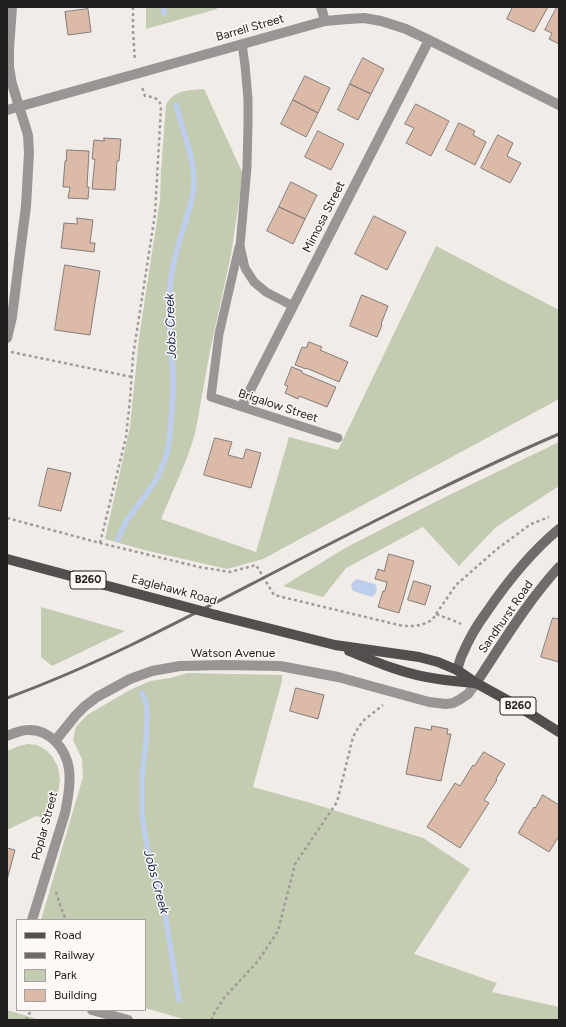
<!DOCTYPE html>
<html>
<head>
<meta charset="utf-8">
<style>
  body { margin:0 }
  #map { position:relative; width:566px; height:1027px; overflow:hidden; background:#f2ece8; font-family:Figtree,sans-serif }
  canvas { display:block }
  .frame { position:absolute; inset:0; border:8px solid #22201e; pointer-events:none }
  .legend { position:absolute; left:16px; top:919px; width:130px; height:92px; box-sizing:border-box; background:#fef9f7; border:1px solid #a6a2a0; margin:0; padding:5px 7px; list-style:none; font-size:12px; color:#22201e }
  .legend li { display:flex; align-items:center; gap:8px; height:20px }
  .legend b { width:20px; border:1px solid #a6a2a0 }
</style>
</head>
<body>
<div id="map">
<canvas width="566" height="1027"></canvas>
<div class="frame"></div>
<ul class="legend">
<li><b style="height:5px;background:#544f4e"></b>Road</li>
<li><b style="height:5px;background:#6f6b69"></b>Railway</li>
<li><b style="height:11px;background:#c3cbb1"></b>Park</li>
<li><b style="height:11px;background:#dbbaa7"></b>Building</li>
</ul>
</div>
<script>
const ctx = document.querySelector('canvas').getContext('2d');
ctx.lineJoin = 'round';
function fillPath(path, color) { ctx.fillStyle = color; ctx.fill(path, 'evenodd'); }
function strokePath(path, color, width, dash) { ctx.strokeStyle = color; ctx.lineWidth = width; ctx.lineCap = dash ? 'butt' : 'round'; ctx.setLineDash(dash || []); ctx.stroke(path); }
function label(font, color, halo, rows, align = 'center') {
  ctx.font = font + ' Figtree,sans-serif'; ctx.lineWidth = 3; ctx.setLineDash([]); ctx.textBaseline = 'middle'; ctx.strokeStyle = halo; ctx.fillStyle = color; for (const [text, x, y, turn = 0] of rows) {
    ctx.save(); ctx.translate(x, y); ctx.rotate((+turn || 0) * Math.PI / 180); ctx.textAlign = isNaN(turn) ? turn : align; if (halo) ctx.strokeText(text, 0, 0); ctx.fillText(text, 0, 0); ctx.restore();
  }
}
fillPath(new Path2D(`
  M146 7H217V9L146 29Z
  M204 89 243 174 231 255 210 351 195 434 187 458 161 519 256 552 289 437 338 450 436 246 559 310V399L263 559 227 569 144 550 105 539 130 427 139 338 160 200 161 171 166 105C175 89 187 91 204 89Z
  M559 442V486L496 527 459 566 423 527 346 568 323 597 283 586 347 547 441 499Z
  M41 607 125 631 52 666 41 657Z
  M188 673 282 675V681L253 787 311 803 423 838 470 869 414 954 497 983 492 992 559 1007V1020H187L145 1008V920H41L83 777 82 759 73 740 76 727 87 715 130 690 150 681 170 678Z
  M28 744 37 745 46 750 52 756 58 767 60 780 57 799 51 819 36 816 7 830V751L19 746Z
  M7 1010 40 1020H7Z`), '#c3cbb1');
fillPath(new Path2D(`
  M357 579 375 584C378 590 377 593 372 597L353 591C350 586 351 582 357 579Z`), '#bdceec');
strokePath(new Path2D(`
  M163 7 164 13
  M118 539C125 519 140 503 152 486 158 477 163 466 166 456 170 444 170 432 171 420 172 405 174 390 173 375 171 343 166 310 171 278 173 258 180 239 186 220 190 207 194 195 194 182 194 156 182 130 176 105
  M142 693 146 702 147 712 146 742 142 777V815L149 859 164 908 179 1000`), '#bdceec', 5.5);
const building = new Path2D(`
  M513 7H548L534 32 507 19Z
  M557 7H559V44L549 39 552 33 545 30Z
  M88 9 91 32 68 35 65 12Z
  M363 58 384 69 371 94 350 84Z
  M305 76 330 88 318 113 293 100Z
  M350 84 371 94 358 120 338 110Z
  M293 100 318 113 306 137 281 124Z
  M416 104 449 121 431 156 406 143 414 128 405 124Z
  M459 123 475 131 473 135 486 142 475 165 446 150Z
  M318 131 344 144 331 170 305 157Z
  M498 135 513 143 507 156 521 163 510 183 481 168Z
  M104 138 121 139 119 161H117L115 190 92 189 95 159H92L94 140 104 141Z
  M67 150 89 151 87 187H89L88 199 68 198 70 187H63L65 161H66Z
  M291 182 317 195 305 219 279 207Z
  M279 207 305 219 293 244 267 231Z
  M374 216 406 232 387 270 355 254Z
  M77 218 93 220 90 243H95L94 252 61 248 64 223 77 224Z
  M65 265 100 271 90 335 55 330Z
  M362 295 388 306 381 324 382 325 377 337 350 326Z
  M309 342 322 347 320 350 348 362 339 382 306 368V369L295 365 302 347 306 348Z
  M292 367 302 371V373L336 387 327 407 299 396 298 399 285 393 288 386 285 385Z
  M215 438 232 442 228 455 243 459 246 449 261 453 251 488 204 475Z
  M48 468 71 473 61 511 39 506Z
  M389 554 414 561 399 613 378 607 383 591H385L387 582 375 579 378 569 384 571Z
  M414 581 431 586 425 605 408 600Z
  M553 618 559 619V662L541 657Z
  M296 688 324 695 318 719 290 711Z
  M432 726 448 729 447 734H451L441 781 406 774 415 727 431 730Z
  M484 752 505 764 496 779 497 780 484 800 489 803 460 848 427 827 455 783 460 786 473 765 474 766Z
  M543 795 559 805V836L549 852 518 833 534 807 535 808Z
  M7 848 15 850 7 880Z`);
fillPath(building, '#dbbaa7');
strokePath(building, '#827d7a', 1);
strokePath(new Path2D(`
  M133 7V31L135 61
  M11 352 132 377
  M7 518 100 543 199 567 230 572 256 565 274 595 403 626H413L421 625 432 620 436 614 457 622 461 624
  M100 543 126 437 130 400 133 356 155 214 161 107C160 98 153 97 145 96L142 87
  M436 614 456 585 497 549 531 524 549 517
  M56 892 60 905 66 920
  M26 1020 31 1010
  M211 1020 215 1012 224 998 258 961 278 931 295 864 337 802 353 737 358 728 363 721 383 705`), '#a09b98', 2.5, [3, 3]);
strokePath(new Path2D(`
  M242 44 245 65 248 99V124L247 167 240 246 245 268 254 282 266 292 293 306
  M239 247 219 334 211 397 338 438`), '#999595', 9);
strokePath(new Path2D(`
  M321 7 325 21
  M7 110 307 26 325 21 348 19 364 18 381 21 406 29 429 40 559 105
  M7 338 12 317 19 261 26 206 29 153 28 135 12 84 9 67V49L12 7
  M242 406 429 40
  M7 736C14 733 21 730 28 730 50 729 66 749 69 769 71 783 68 799 65 813L32 920
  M55 741 76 715 85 706 97 697 130 679 152 671 180 666 223 665 280 666 338 677 429 702 446 704 453 703 459 700 468 694 476 683
  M92 1010 128 1020`), '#999595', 10);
strokePath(new Path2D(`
  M457 670C459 665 460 658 463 653 469 639 477 625 486 613 507 582 530 553 559 529
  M476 683C502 644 527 602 559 567`), '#706c6b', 10);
strokePath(new Path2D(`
  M7 559 168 602
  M216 615 335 645 419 657 438 662 457 670 476 683 516 705 559 732
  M349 651C378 663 407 675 438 679 450 681 462 682 475 683`), '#544f4e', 10);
strokePath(new Path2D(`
  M7 698C111 660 206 607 304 557 388 514 473 471 559 434`), '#6f6b69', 3);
strokePath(new Path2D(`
  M168 602 216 615`), '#544f4e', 10);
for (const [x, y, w] of [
  [88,580,36],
  [518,706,36]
]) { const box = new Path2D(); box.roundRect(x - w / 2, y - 9, w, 18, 3); ctx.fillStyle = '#fef9f7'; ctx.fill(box); strokePath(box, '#22201e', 1); }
label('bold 11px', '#22201e', null, [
  ["B260",88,580],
  ["B260",518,706]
]);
label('12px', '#22201e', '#fef9f7', [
  ["Barrell Street",250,28,-16],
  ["Mimosa Street",324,217,-63],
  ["Brigalow Street",278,406,18],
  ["Eaglehawk Road",174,590,15],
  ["Sandhurst Road",506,617,-55],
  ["Watson Avenue",233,653],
  ["Poplar Street",45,826,-75]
]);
label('italic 13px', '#14274f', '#fef9f7', [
  ["Jobs Creek",171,326,-92],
  ["Jobs Creek",156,882,75]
]);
</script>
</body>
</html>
